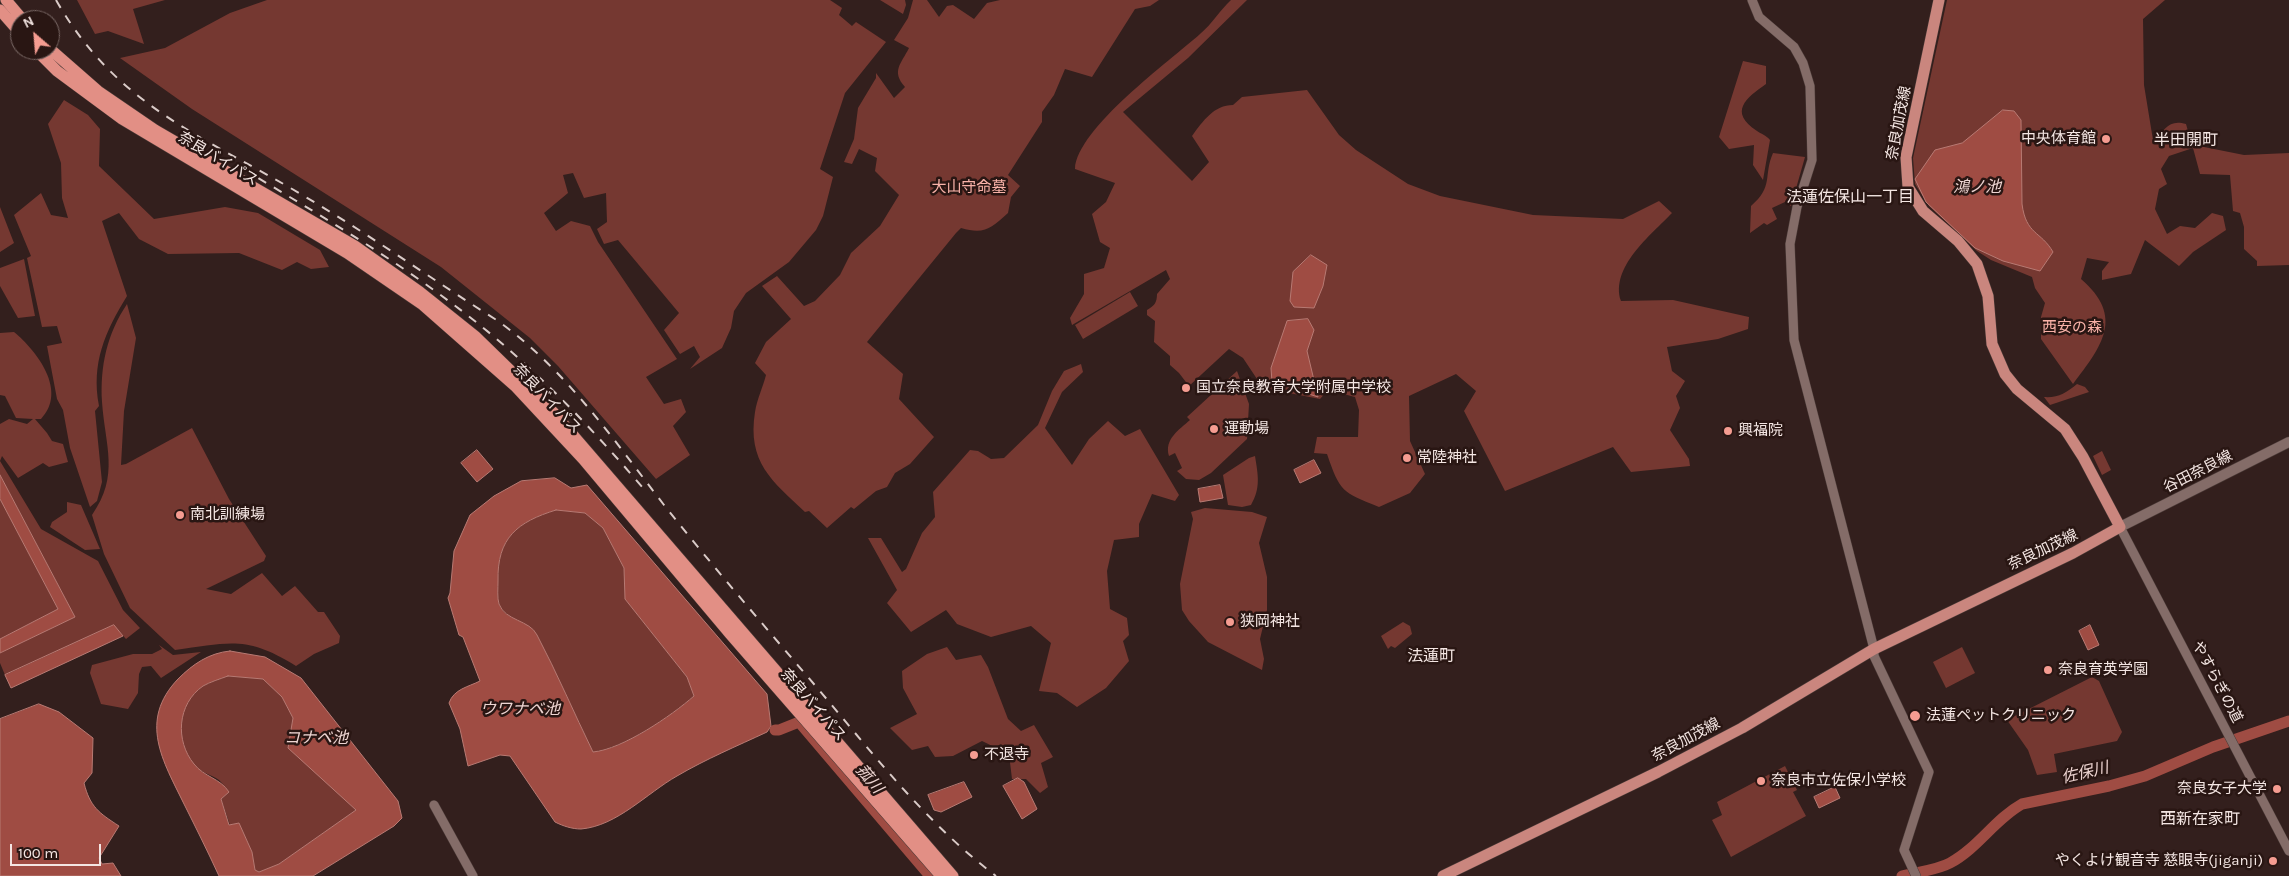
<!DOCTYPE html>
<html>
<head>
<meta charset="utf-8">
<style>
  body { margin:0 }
  #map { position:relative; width:2289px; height:876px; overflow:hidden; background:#331f1d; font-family:Karla,sans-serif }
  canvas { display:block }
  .north { position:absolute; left:10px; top:10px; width:50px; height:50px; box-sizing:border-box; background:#291613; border:1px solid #7a6966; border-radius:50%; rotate:333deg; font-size:14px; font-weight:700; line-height:20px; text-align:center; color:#f4e6e3 }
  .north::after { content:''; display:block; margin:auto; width:18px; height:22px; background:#f59c91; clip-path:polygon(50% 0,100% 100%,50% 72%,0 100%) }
  .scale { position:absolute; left:10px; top:844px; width:91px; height:22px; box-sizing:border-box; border:2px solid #f4e6e3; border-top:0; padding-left:6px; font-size:15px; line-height:18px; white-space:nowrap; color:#f4e6e3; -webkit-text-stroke:4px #291613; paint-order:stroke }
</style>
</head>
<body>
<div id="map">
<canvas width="2289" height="876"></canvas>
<div class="north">N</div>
<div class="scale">100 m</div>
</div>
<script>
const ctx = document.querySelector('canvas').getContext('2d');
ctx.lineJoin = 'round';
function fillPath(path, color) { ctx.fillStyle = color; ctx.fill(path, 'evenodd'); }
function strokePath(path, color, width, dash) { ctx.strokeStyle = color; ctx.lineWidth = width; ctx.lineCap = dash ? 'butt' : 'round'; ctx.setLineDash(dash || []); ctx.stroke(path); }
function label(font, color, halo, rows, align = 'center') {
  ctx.font = font + ' Karla,"Noto Sans JP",sans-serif'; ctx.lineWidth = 5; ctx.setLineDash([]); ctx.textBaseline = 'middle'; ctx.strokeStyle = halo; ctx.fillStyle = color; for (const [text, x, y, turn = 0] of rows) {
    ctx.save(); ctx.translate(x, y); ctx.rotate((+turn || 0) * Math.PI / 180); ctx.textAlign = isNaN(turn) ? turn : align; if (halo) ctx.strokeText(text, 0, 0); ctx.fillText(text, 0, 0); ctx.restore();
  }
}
fillPath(new Path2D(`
  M77 0H165L133 9 144 44 108 31 95 34Z
  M267 0H830L842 8 839 15 852 26 856 22 886 42 845 93 820 169 833 177 823 216 816 230 789 262 746 293 734 311 731 328 722 348 690 369 700 357 694 346 680 354 664 330 679 313 618 240 604 244 597 229 607 222 606 193 584 198 573 173 563 175 568 193 544 213 556 231 571 221 590 226 598 242 677 359 646 377 664 404 681 399 686 412 673 426 690 455 656 479 558 366 530 338 441 267 192 109 120 58 165 48 230 13Z
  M880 0H905L906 5 903 14Z
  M913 0H927L939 17 947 6 953 5 974 19 987 3 1000 0H1159L1150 6 1135 9 1092 77 1065 69 1054 95 1042 112V122L1008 175 1020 186 1011 197 1008 213C991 228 985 235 961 228L956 233 867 342 903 374 899 399 934 437 910 464 895 473 887 487 876 491 854 509 851 507 827 528 809 511 805 512C772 481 747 462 755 412 757 399 763 387 766 375L755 363 766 342 791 319 762 286 777 276 804 306 815 301 840 275 851 253 880 226 899 195 875 171 877 158 859 149 852 164 844 162 854 139 858 108 876 78V73L894 98 905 87C891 71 901 64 909 48L894 40 908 18Z
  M1231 0H1247L1188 58 1123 112 1192 181 1209 162 1192 136C1203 121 1214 105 1233 105L1242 97 1307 90 1339 135 1356 150 1408 184 1440 196 1533 215 1623 219 1659 201 1672 213C1651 235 1610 267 1621 301L1673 300 1749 317 1748 329 1718 339 1667 347 1672 371 1685 381 1676 396 1680 408 1670 430 1689 459 1690 466 1631 472 1613 447 1505 491 1464 411 1476 391 1456 374 1409 396 1410 441 1425 474 1410 493 1379 507C1342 492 1340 492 1327 454L1314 453 1317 437H1358L1359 410 1355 397 1328 390 1320 399 1263 388 1243 358 1229 349 1189 386 1179 373 1170 365V356L1154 342 1155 321 1147 315V310C1154 306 1157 303 1157 294L1170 279 1166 270 1072 325 1070 318 1084 294V274L1104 268 1110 248 1100 242 1092 214 1106 202 1115 183 1075 169C1077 128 1170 61 1200 34 1212 24 1220 10 1231 0Z
  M1947 0H2165L2143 19 2144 85 2153 140C2166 130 2168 119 2186 124L2188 131 2204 134V147L2244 155 2289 153V265L2257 266V261L2244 249V227L2240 213 2233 211 2230 175 2200 174 2193 148 2169 156 2161 169 2167 184 2159 189 2155 209 2167 234 2180 226 2195 228 2212 213 2223 216 2226 230 2193 252 2179 266 2145 240 2131 274 2102 280V271L2109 262 2087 258 2081 279C2125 317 2102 346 2073 384L2041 339V317L2045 303 2035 288 2032 277 1991 260 1977 251 1929 206 1915 184 1913 158Z
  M1743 61 1766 66V84C1746 98 1728 112 1757 131 1761 134 1766 135 1770 140L1763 180 1753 165 1754 145 1729 149 1719 137Z
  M64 100 88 115 100 129 99 166 154 219 225 207 258 213 320 250 329 267 311 269 297 262 282 270 239 253 168 254 139 239 119 213 102 221 127 296C105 332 91 363 99 406L95 411 102 482 97 501 90 507 70 448 63 410 57 399 47 346 62 343 57 326 42 327 27 258 31 256 14 215 41 193 51 215 68 218 62 198 61 163 48 124Z
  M1773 153 1805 157 1791 206 1785 202 1772 208 1777 219 1767 225 1764 223 1750 233 1751 206C1774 186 1763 176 1773 153Z
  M0 207 14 243 0 252Z
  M24 259 35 316 18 318 0 286V268Z
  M1130 292 1138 306 1083 339 1075 325Z
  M127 304 136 338 124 411 121 465 126 464 192 428 229 499 266 556 264 561 206 589 231 594 262 573 282 596 295 586 318 612H324L340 636 339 643 314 654 296 666C246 635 230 643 175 650L130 608 104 554 92 515C120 475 105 446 102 402 100 366 107 334 127 304Z
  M14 332C37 351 68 391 41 419H35L47 433 52 441 63 444 68 462 49 467 43 463 18 478 2 456 0 461 41 529 98 561 123 610 140 628 126 639 114 626 5 675 0 663V653L75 617 0 475V424L9 419 27 424 33 419 16 418 5 396 0 395V333Z
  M1081 364 1083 372 1062 392 1045 428 1072 465 1089 439 1108 421 1125 436 1140 429 1179 495 1175 501 1152 494 1139 524V537L1114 540 1107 571 1110 609 1127 618 1129 635 1123 641 1129 661 1106 688 1077 707 1057 693 1039 691 1051 643 1031 626 991 637 957 624 946 610 911 632 887 603 897 590 868 538H881L902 572 906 569 922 533 935 517 933 492 970 450 978 451 991 459 1004 458 1038 425 1052 391 1064 371Z
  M1237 371 1249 404 1247 439 1211 473 1199 480 1186 479 1177 471 1182 468 1175 453 1169 456C1164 439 1179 430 1190 420L1187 417Z
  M2077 384 2085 387 2089 392 2050 405 2044 397C2058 398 2066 393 2077 384Z
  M2102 451 2111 470 2102 475 2093 456Z
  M1255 456C1258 475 1261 488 1251 505L1242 507 1228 505 1223 475 1249 458Z
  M0 499 58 609 0 639Z
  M67 502 81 505 100 549 85 550 50 527 52 522 67 512Z
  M1205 508 1252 512 1267 517 1259 543 1267 577V610L1260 639 1264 659 1262 670 1208 642 1189 621 1182 610 1180 584 1193 519 1191 512Z
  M556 510 585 513 603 528 624 568 625 599 687 677 694 696C667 718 628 746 593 752 574 713 557 673 537 635 530 621 506 621 499 604 497 598 498 588 498 581 497 538 517 522 556 510Z
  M1403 622 1410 626 1412 634 1395 648 1391 646 1388 649 1381 636Z
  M159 645 173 655 201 652 161 678 151 666 142 667 139 674 138 693 128 709 101 704 90 673 92 665 133 654H152L162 649Z
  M947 647 956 660 981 655 988 667 1008 719 1021 731 1034 725 1053 757 1041 763 1048 787 1040 793 1026 779H1012L1009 754 982 741 953 756 935 757 928 746 912 750 890 728 917 714 903 688 902 671 927 654Z
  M1962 647 1975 673 1946 688 1933 662Z
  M228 676 263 679 282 697 293 718 289 748 356 810 279 864 259 872 255 870 252 852 239 823 230 825 221 799 229 792C226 788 223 784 219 780 211 774 200 773 193 764 175 740 176 704 203 686 211 682 221 679 228 676Z
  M2092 677 2099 681 2122 732 2117 741 2054 754 2057 772 2037 775 2028 750 2007 720Z
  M1785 766 1797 790 1793 792 1806 816 1731 857 1712 820 1722 815 1717 802Z`), '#753831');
const water = new Path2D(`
  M2003 110 2014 111 2021 120 2022 204C2026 235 2041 231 2053 252L2040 271 2003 261 1975 248 1926 202 1915 179 1935 150 1962 143Z
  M1311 255 1327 265 1323 286 1314 308 1294 307 1290 301 1293 272Z
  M1308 319 1314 330 1307 351 1318 397 1272 382 1271 368 1287 321Z
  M477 450 493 469 477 482 461 463Z
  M1314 460 1321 473 1300 483 1294 470Z
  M0 475 75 617 0 653V639L58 609 0 499Z
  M555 478 571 488 587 485 767 694 771 726 767 732C737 746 706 759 677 776 647 793 617 826 581 829 572 829 563 826 555 822L510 756 500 755 468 766 460 729 449 703C454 689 468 687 480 681L463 637 459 635 448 598 450 593 454 551 470 515 494 496 521 481ZM556 510 585 513 603 528 624 568 625 599 687 677 694 696C671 716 623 749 593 752 574 713 557 673 537 635 530 620 505 621 499 604 497 598 498 588 498 581 497 538 517 522 556 510Z
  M1220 485 1223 498 1200 502 1198 489Z
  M114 625 123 636 11 688 5 675Z
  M2090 625 2099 645 2088 650 2079 631Z
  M230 651 265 657 301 678 398 801 402 818 394 826 313 876H219C208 852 196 828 184 804 163 761 138 721 178 679 193 664 209 653 230 651ZM228 676 263 679 282 697 293 718 288 748 356 810 279 864 259 872 255 870 252 852 239 823 229 825 221 799 229 792C220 778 204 777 194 764 175 741 177 704 203 686 210 682 220 679 228 676Z
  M39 704 59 712 93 738 92 773 84 783C90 807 99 813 119 826L99 858 102 864 113 863 121 876H0V719Z
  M1018 778 1024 782 1037 809 1022 819 1003 786Z
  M964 782 972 797 941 812 934 810 928 795Z
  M1835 787 1840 798 1819 808 1814 797Z`);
fillPath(water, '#9f4c43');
strokePath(water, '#b87a73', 1);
strokePath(new Path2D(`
  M775 730H779L799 722 930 876
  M1902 876C1917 872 1937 870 1950 863 1978 848 1995 819 2022 804L2109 786 2145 776 2213 747 2289 721`), '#9f4c43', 11);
const tertiary = new Path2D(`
  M1752 0 1759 17 1794 47 1803 63 1810 86 1812 160 1797 207 1790 244 1794 340 1874 649V656L1929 772 1904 850 1916 876
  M2120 527 2289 851
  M434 805 473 876`);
const secondary = new Path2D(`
  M2120 527 2289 442`);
const primary = new Path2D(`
  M1443 876 1658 772 1742 728 1874 649 2073 553 2120 527 2083 457 2065 429 2017 389 2005 374 1992 344 1988 296 1977 264 1958 241 1923 211 1908 187 1906 157 1939 0`);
const trunk = new Path2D(`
  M6 0 23 20
  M0 10 20 33
  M50 49 98 91 155 130 355 246 420 292 475 336 554 413 953 876
  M36 50 57 71 122 119 347 253 423 305 515 386 583 459 730 634 941 876`);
strokePath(tertiary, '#4a3a37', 10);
strokePath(secondary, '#4a3a37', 11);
strokePath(primary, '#4a3a37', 12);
strokePath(trunk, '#4a3a37', 12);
strokePath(tertiary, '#846c68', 9);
strokePath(secondary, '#846c68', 10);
strokePath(primary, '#ca867e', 11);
strokePath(trunk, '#e28f85', 11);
strokePath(new Path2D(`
  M56 0C118 108 204 136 304 196 370 235 433 280 498 321 566 370 613 439 664 505 714 568 767 629 819 690 875 756 927 824 996 876
  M243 169C313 211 385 253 450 302 522 355 585 420 643 488`), '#dacbc8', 2, [9, 9]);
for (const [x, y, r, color] of [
  [2106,139,5,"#f59c91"],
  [1186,388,5,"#f59c91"],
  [1214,429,5,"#f59c91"],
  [1728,431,5,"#f59c91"],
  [1407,458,5,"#f59c91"],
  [180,515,5,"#f59c91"],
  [1230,622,5,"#f59c91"],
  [2048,670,5,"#f59c91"],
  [1915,716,6,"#f59c91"],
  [974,755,5,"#f59c91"],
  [1761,781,5,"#f59c91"],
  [2277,789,5,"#f59c91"],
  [2273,861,5,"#f59c91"]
]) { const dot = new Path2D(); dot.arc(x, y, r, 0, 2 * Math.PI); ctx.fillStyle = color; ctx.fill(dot); strokePath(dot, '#291613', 2); }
label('15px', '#f4e6e3', '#291613', [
  ["奈良加茂線",1899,123,-79],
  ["奈良バイパス",218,159,31],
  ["奈良バイパス",547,399,46],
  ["谷田奈良線",2198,472,-27],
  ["奈良加茂線",2043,550,-25],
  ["やすらぎの道",2217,682,62],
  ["奈良バイパス",813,705,49],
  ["奈良加茂線",1686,740,-28]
]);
label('15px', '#f4e6e3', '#291613', [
  ["中央体育館",2096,139,"right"],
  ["国立奈良教育大学附属中学校",1196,388],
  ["運動場",1224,429],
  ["興福院",1738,431],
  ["常陸神社",1417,458],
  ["南北訓練場",190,515],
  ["狭岡神社",1240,622],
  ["奈良育英学園",2058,670],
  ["法蓮ペットクリニック",1926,716],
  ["不退寺",984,755],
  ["奈良市立佐保小学校",1771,781],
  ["奈良女子大学",2267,789,"right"],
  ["やくよけ観音寺 慈眼寺(jiganji)",2263,861,"right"]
], 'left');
label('15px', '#f9b2a8', '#291613', [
  ["大山守命墓",969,188],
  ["西安の森",2072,328]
]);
label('16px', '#f4e6e3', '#291613', [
  ["半田開町",2186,140],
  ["法蓮佐保山一丁目",1850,197],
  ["法蓮町",1431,656],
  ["西新在家町",2200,819]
]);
label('italic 16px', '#eed5d2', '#291613', [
  ["鴻ノ池",1977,187],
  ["ウワナベ池",520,709],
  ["コナベ池",316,738],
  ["佐保川",2085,773,-13],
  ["菰川",869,779,50]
]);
</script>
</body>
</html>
